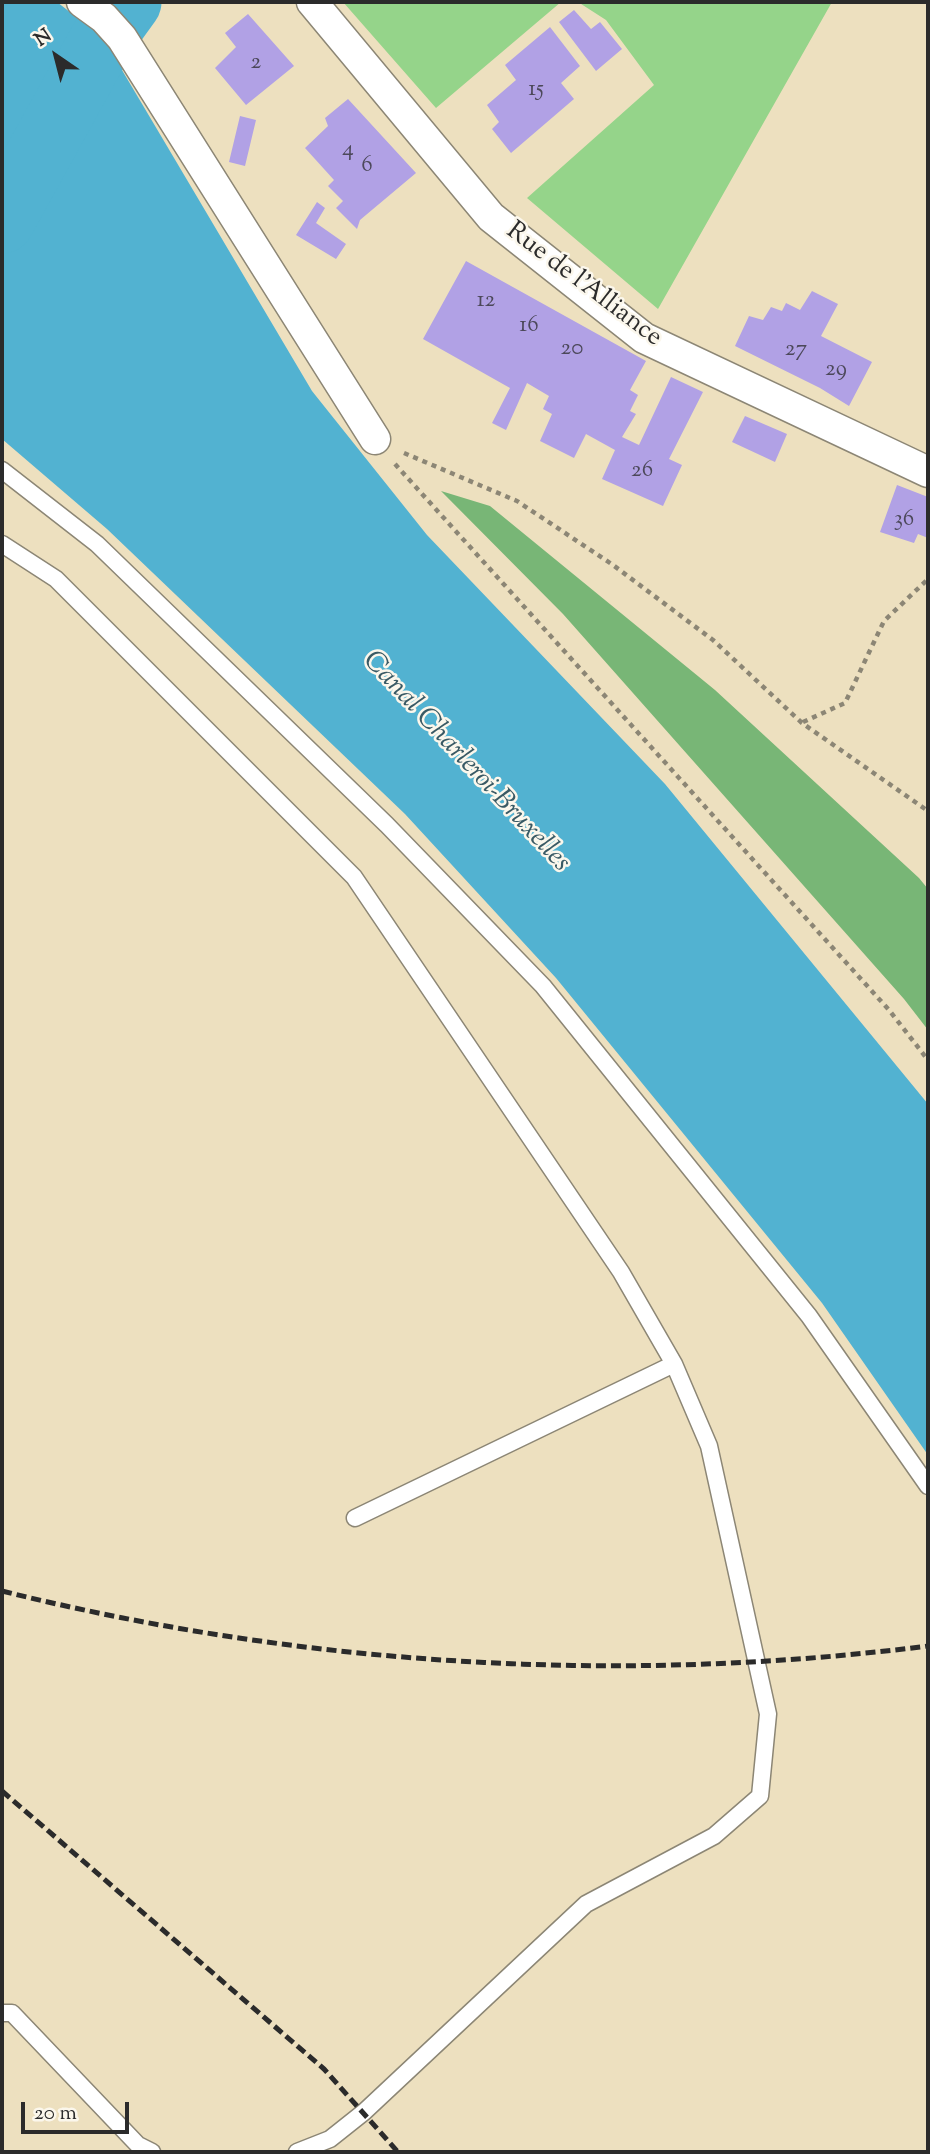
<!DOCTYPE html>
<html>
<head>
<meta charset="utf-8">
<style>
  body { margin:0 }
  #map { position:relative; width:930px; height:2154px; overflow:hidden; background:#ede0bf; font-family:"Sorts Mill Goudy",serif }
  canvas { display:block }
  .frame { position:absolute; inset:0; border:4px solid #2b2b2b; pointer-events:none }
  .north { position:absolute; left:21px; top:21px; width:70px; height:70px; -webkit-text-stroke:5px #fbf7ec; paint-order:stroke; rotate:325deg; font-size:19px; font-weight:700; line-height:28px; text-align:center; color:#2b2b2b }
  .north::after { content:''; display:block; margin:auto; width:24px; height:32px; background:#2b2b2b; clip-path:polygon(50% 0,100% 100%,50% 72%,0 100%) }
  .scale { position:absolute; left:21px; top:2102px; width:108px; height:32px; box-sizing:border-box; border:4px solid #2b2b2b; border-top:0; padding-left:9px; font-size:21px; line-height:24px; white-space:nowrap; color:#2b2b2b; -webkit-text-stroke:5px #fbf7ec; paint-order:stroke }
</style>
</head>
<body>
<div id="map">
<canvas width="930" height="2154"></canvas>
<div class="frame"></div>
<div class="north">N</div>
<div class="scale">20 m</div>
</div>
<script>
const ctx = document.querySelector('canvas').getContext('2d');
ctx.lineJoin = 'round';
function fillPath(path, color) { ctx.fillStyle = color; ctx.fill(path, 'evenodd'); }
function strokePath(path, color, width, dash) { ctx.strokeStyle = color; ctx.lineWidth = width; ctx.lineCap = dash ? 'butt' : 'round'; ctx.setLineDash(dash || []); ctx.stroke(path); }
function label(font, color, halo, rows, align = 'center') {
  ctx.font = font + ' "Sorts Mill Goudy",serif'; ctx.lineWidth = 5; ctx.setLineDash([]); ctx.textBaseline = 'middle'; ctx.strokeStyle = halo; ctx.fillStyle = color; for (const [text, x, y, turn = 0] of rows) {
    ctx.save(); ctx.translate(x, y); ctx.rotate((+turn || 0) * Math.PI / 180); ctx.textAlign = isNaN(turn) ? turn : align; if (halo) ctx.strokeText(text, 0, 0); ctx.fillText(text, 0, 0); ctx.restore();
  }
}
fillPath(new Path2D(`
  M343 2H561L436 108Z
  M578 2H832L658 309 527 198 654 85 606 20Z`), '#95d48a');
fillPath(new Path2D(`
  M441 491 490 506 715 690 919 878 928 889V1030L904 999 563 614Z`), '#78b676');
fillPath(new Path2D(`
  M2 2H57L103 38 312 391 427 535 665 784 928 1104V1455L822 1303 556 978 405 814 107 529 2 439Z`), '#52b2d1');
strokePath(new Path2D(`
  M2 221 103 38 129 2`), '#52b2d1', 65);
fillPath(new Path2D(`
  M574 10 591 29 600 22 622 49 596 71 559 22Z
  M248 14 294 66 246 105 215 68 236 47 225 33Z
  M550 27 580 66 561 83 574 99 511 153 492 129 499 122 487 105 516 80 505 65Z
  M348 99 416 173 360 220 357 229 336 208 343 201 328 186 334 180 305 148 328 126 325 118Z
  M240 116 256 120 245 166 229 162Z
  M317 202 325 208 316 223 346 244 336 259 296 235Z
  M466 261 646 361 630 390 638 395 630 411 636 414 622 437 639 445 671 377 703 392 669 459 682 465 663 506 602 479 615 450 586 434 574 458 540 441 552 414 543 409 549 396 527 383 506 430 492 423 510 388 423 339Z
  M812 291 838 304 821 336 872 362 849 406 820 388 735 346 749 316 763 320 771 307 782 311 786 303 800 310Z
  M745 416 787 434 775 462 732 442Z
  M897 485 928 497V538L918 534 914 543 880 532Z`), '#b1a1e5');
const service = new Path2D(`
  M2 470 97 544 387 825 543 986 809 1316 928 1486
  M2 544 56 579 354 877 621 1272 674 1364 709 1446 768 1714 760 1796 714 1836 586 1904 364 2112 330 2139 297 2152
  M355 1518 674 1364
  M2 2013H12L138 2145 152 2152`);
const minor = new Path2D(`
  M82 2 104 18 122 38 375 439
  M312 2 491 217 644 338 928 472`);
strokePath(service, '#8c8675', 19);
strokePath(minor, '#8c8675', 33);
strokePath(new Path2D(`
  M404 453 517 501 613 565 713 640 802 723 928 811
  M395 464 889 1010 928 1060
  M803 722 845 703 884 621 928 579`), '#8c8675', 4.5, [5, 5]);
strokePath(service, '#fff', 16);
strokePath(minor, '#fff', 30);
strokePath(new Path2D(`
  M2 1591C303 1666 620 1685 928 1646
  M2 1791 324 2069 398 2152`), '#2b2b2b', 5, [10, 5]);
label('23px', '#4c485a', null, [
  ["2",256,64],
  ["15",536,91],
  ["4",348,151],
  ["6",367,167],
  ["12",486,302],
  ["16",529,327],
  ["20",572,350],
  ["27",796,351],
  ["29",836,371],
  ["26",642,472],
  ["36",904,521]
]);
label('26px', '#2b2b2b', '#fbf7ec', [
  ["Rue de l'Alliance",583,286,37]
]);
label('italic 28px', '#395a65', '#fbf7ec', [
  ["Canal Charleroi-Bruxelles",465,763,47]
]);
</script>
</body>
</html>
